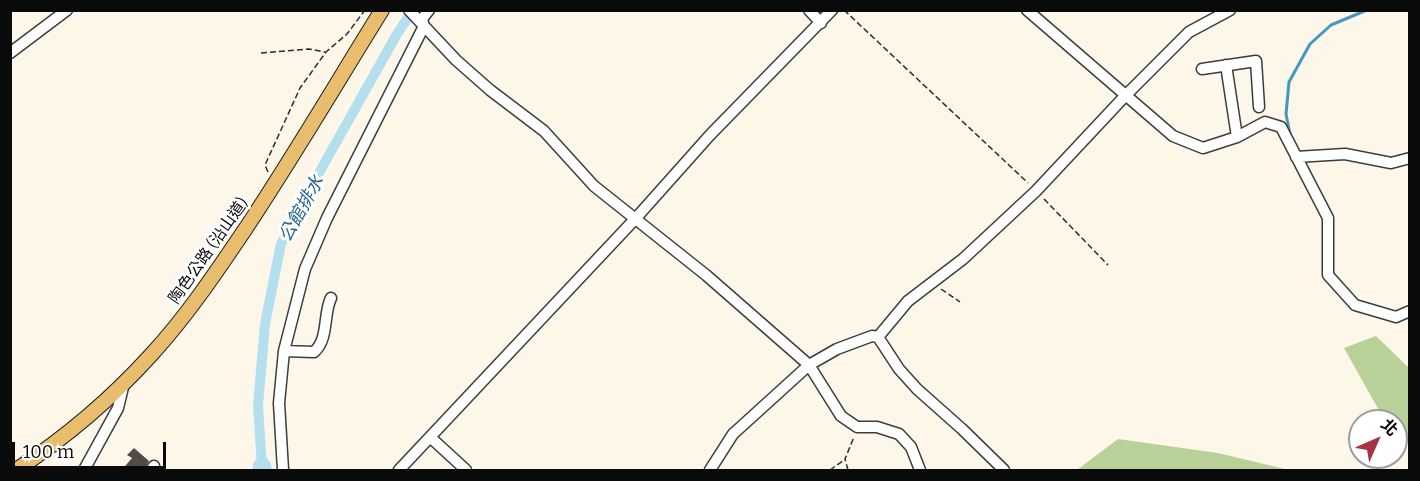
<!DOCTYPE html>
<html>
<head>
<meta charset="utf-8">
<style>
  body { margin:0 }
  #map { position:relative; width:1420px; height:481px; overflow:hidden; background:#fdf7ea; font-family:Bitter,"Noto Sans TC",serif }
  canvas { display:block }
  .frame { position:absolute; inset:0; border:12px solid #0a0a0a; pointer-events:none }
  .north { position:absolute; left:1348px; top:409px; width:60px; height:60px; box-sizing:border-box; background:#fff; border:2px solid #9d9d9d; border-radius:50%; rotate:45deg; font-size:16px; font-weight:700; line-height:24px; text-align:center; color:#0a0a0a }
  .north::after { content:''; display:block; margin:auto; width:21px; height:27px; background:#a93345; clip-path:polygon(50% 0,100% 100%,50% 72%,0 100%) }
  .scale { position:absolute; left:12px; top:442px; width:154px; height:27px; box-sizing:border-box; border:3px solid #0a0a0a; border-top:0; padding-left:8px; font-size:18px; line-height:21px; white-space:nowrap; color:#0a0a0a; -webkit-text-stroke:4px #fff; paint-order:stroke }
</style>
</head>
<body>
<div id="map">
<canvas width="1420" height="481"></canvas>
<div class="frame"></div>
<div class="north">北</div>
<div class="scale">100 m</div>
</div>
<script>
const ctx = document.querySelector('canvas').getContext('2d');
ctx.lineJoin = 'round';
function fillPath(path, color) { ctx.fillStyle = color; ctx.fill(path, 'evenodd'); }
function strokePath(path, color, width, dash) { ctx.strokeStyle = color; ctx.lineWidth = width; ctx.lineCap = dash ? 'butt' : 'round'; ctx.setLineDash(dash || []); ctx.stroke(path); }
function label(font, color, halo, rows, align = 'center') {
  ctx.font = font + ' Bitter,"Noto Sans TC",serif'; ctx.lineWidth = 6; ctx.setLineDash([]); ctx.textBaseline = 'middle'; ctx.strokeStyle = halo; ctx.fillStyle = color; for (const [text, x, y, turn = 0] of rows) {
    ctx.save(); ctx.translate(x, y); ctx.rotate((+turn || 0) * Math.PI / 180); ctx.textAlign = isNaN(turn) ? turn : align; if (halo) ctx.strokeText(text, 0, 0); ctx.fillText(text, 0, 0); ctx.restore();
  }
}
fillPath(new Path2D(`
  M1376 336 1409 368V443L1396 435V421H1385L1344 348Z
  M1118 439 1218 453 1289 470H1077Z`), '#b8d199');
strokePath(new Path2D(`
  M1290 134 1286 114 1289 82 1310 44 1331 25 1367 10`), '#4499bd', 3);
strokePath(new Path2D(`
  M257 470 262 466 258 406 265 324 281 244 324 164 397 34 413 10`), '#b4dfee', 10);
strokePath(new Path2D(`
  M262 466 263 470`), '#b4dfee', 18);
fillPath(new Path2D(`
  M134 448 149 461 143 471H121L132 458 127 455Z`), '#514b48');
const minor = new Path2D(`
  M409 10 456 60 490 90 544 131 594 186 706 275 809 365 841 416 857 427H877L899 434 911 447 920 470
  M809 10 821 23
  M1027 10 1173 136 1203 148 1237 137 1265 122 1281 127 1328 218V275L1355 305 1396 317 1410 311
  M10 53 67 10
  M1226 65 1237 137
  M1202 69 1256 61 1259 107
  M1296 157 1345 154 1391 163 1410 158
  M878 337 908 301 963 259 1036 191 1125 96 1189 32 1230 10
  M284 351 314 352C329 339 323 314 331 298
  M430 437 466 470
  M84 470 118 408 124 383
  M151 470 154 466
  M283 470 279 403 284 351 305 269 327 218 424 26 422 19 429 10
  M399 470 636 218 710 135 832 10
  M710 470 733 434 809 365 837 349 872 336 878 337 899 369 917 389 962 429 1004 470`);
const major = new Path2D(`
  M16 470C65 438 111 399 151 355 186 317 215 274 244 231 292 159 336 84 382 10`);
strokePath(minor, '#3d3d3d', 13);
strokePath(major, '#1b1b1b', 16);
strokePath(new Path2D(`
  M844 10 1028 183
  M261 53 309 49 325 52
  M268 172 265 165 300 88 326 52 347 34 365 10
  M1044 199 1108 265
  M941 289 960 302
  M830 470 844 460
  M848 470 845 459 854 437`), '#2c2c2c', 1.5, [6, 3]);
strokePath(minor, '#fff', 10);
strokePath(major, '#e8bd6e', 14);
label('16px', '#0a0a0a', '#fff', [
  ["陶色公路 (沿山道)",209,251,-55]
]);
label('italic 18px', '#23698c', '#fff', [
  ["公館排水",302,209,-61]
]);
</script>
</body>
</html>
